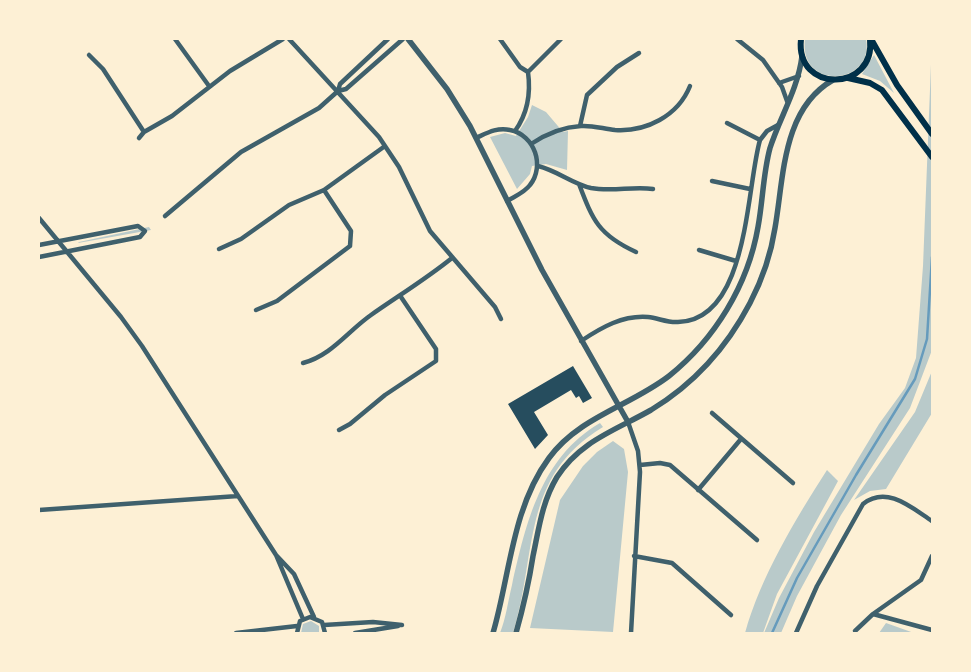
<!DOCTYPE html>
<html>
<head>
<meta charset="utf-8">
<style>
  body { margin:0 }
  #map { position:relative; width:971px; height:672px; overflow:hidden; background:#fdf0d5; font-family:Karla,sans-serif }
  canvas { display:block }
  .frame { position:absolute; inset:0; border:40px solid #fdf0d5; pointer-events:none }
</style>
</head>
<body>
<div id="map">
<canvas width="971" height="672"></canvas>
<div class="frame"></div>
</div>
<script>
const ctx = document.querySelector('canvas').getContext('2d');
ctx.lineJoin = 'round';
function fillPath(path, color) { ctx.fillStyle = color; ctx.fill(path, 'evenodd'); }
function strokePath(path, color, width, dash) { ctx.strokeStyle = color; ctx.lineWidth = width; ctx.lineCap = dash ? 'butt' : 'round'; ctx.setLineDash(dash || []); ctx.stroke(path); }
fillPath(new Path2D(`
  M805 39H866C875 86 798 91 805 39Z
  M932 39V350L910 408 841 515 797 596 781 633H764L779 598 814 532 879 424 905 388 916 358 923 266Z
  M874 55 894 93 880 81 862 74Z
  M532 105 546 112 563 132 568 131 567 170 546 164 532 166 530 174 517 189 490 137 505 133 516 136 528 117Z
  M149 227 151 230 78 243 79 242Z
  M932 371V413L886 489 870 491 854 500 915 412Z
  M600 423 603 427C520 477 538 553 513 633H500C506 618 508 601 512 585 526 523 541 457 600 423Z
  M613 441 624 449 628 472 613 632 530 628 560 500 583 466 597 452Z
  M827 470 838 481 777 594 763 633H745C761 576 795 520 827 470Z
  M311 621 319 626V633H301L303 624Z
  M886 623 914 633H879Z`), '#b9caca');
strokePath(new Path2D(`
  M772 633 797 578 856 475 915 379 927 339 932 257`), '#669bbc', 2.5);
fillPath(new Path2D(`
  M573 366 592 398 583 403 579 396 576 398 571 390 534 412 548 435 535 449 508 404Z`), '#264d5e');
strokePath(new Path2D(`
  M175 39 209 86
  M289 39 379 137 399 167 430 231 495 307 501 319
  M500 39 520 67 528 72
  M737 39 763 60 782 87 787 101
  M89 55 103 69 144 132
  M528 72 561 39
  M779 83 799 76
  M338 91 340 84 388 39
  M727 123 760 140
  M580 126 587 95 617 67 639 53
  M515 131C528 113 531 94 528 72
  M139 138 144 132 172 116 230 71 283 39
  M476 138C487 133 497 127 510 130 535 135 545 166 530 185 524 193 515 196 507 201
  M531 144C546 134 562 127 581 126 592 125 604 129 615 130 646 132 678 116 690 86
  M538 166C558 171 573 184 591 188 612 192 633 186 653 189
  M712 181 750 189
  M579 184C593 221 599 235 636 252
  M165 216 241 152 319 108 338 91 346 89 403 39
  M39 218 121 317 142 346 276 555 303 619
  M39 245 138 226 145 231 140 237 39 257
  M219 249 241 239 289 205 324 190 385 146
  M699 250 736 261
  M256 310 277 301 350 246 351 231 324 190
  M581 341C602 327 623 315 648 317 658 318 668 323 678 322 749 320 746 188 760 140L767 131 778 125
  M303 363C331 356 348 331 371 315 398 296 426 279 452 258
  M712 413 793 483
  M628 422 638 451 640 472 631 633
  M339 430 350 424 385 395 436 361V349L401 297
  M640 465 660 463 670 465 757 540
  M698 490 741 439
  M39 510 238 496
  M276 555 294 574 314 617
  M634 556 672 563 731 615
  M873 614 932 630
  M324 625 373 622 402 625
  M855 631 873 614 921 580 932 556
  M236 633 297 626
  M297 633 300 621 310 617 322 622 325 633
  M355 633 398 626
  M796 633 817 586 863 504C887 485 912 508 932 521`), '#3f606c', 4.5);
strokePath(new Path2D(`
  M408 39 447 89 470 126 542 270 628 422
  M493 633C510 575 512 508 549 458 579 417 630 406 669 376 715 339 748 285 758 227 763 200 763 174 770 148 780 117 798 89 802 56
  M516 633C523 608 529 582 533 556 539 528 542 502 557 477 580 441 616 430 651 410 694 384 727 347 750 303 762 280 771 254 775 228 784 177 782 109 833 80`), '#3f606c', 5.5);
strokePath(new Path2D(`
  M801 39C795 94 876 92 870 39
  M871 39 897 85 932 134
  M848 78 870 83 882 90 932 157`), '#003049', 6);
</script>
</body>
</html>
